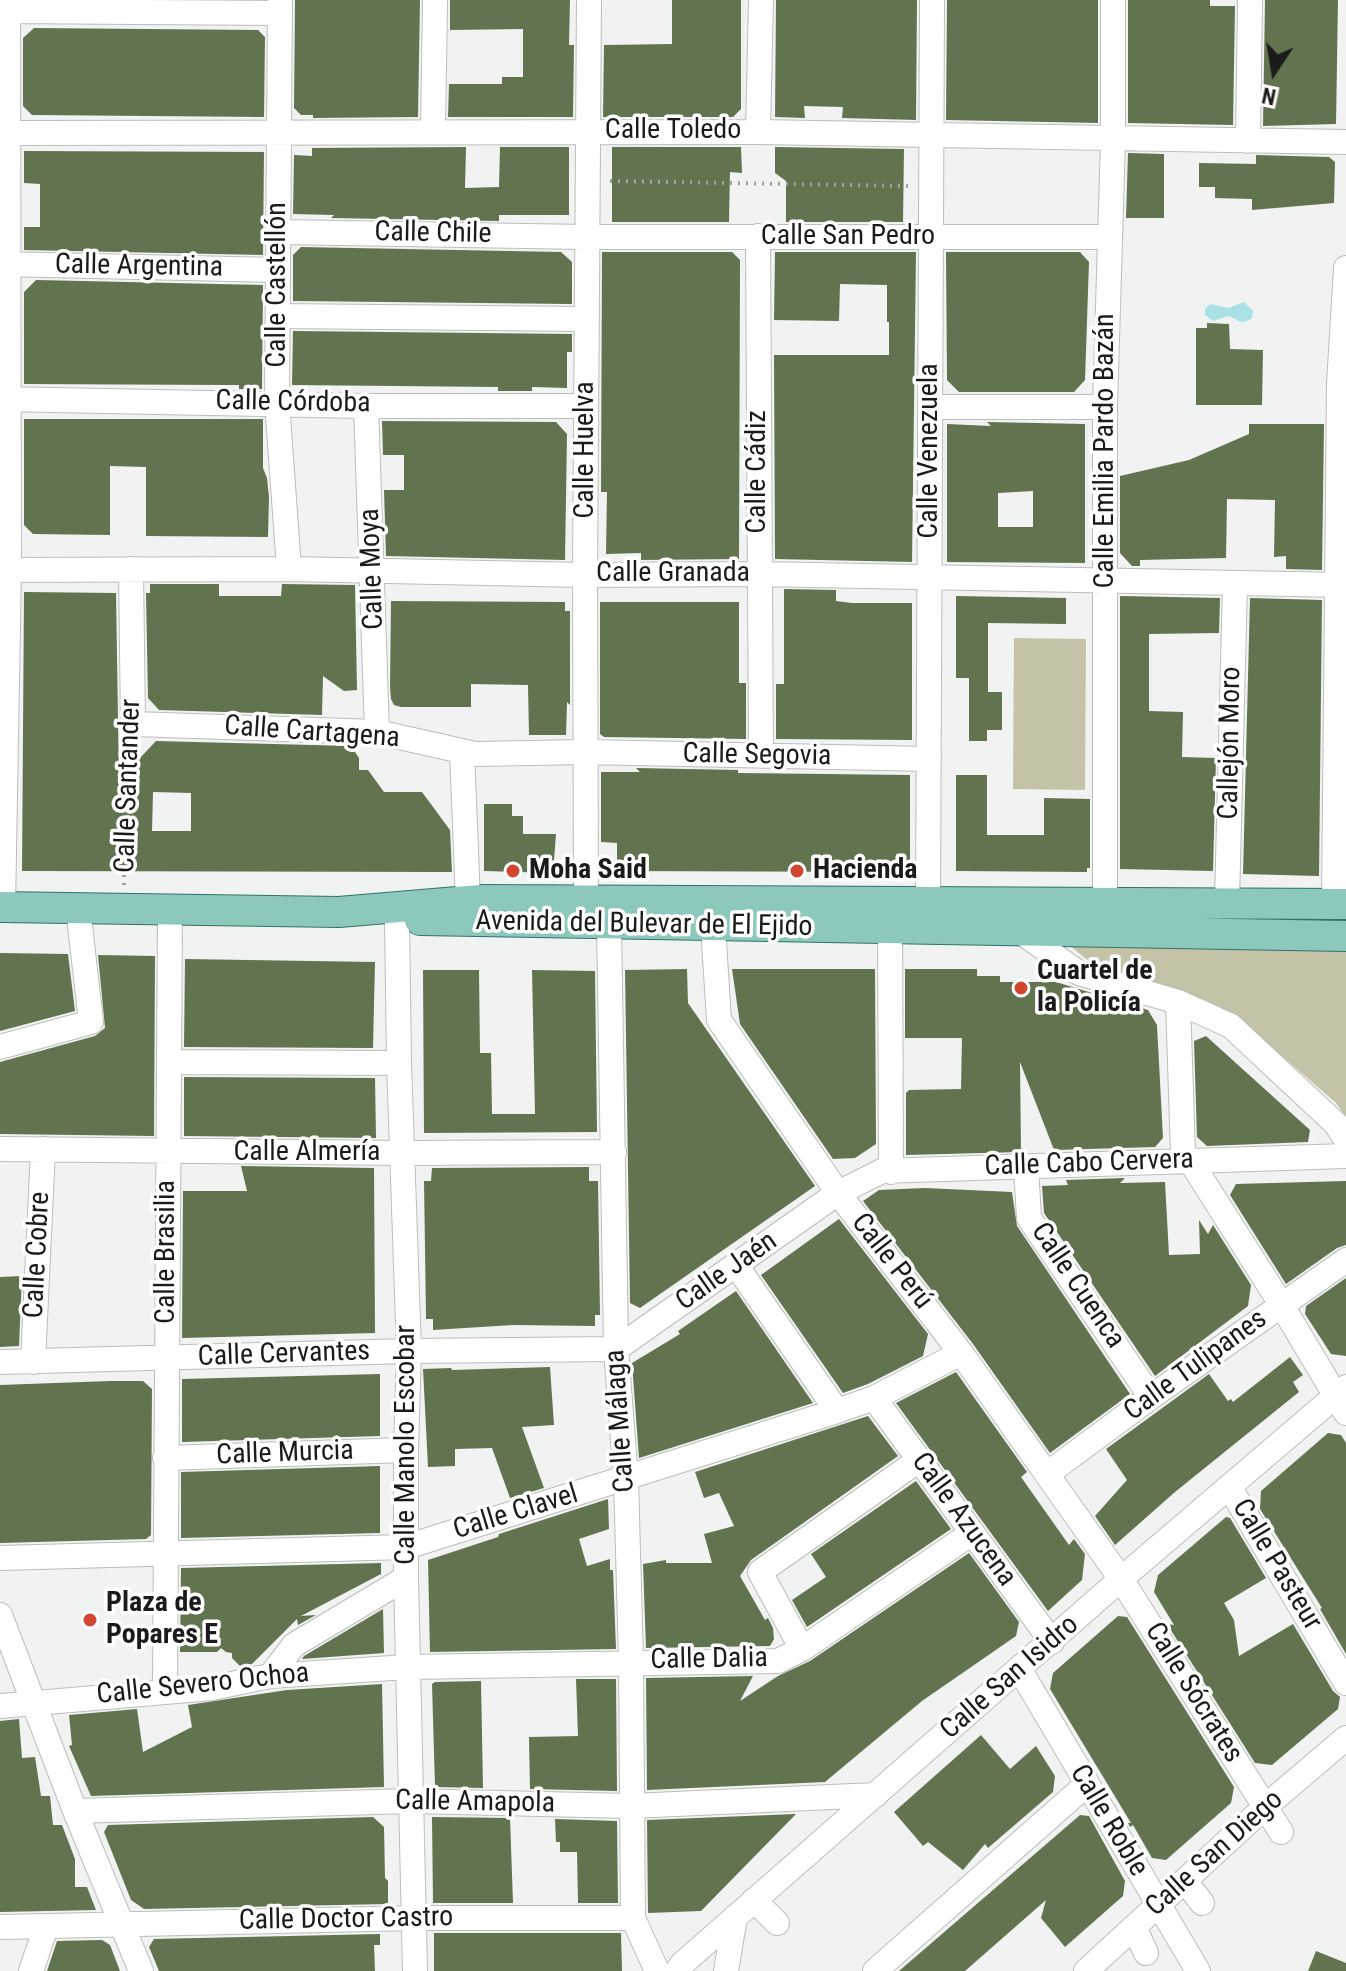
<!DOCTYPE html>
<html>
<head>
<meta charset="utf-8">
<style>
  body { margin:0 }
  #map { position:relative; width:1346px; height:1971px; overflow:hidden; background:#f0f3f1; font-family:"Roboto Condensed",sans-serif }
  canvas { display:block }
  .north { position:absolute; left:1234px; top:32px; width:80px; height:80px; -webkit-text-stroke:6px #fff; paint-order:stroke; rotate:192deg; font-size:22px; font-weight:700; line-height:32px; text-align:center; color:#1a1c1b }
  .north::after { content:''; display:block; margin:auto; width:28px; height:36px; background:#1a1c1b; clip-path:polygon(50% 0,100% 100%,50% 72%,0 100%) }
</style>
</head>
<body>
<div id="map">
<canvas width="1346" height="1971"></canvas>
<div class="north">N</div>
</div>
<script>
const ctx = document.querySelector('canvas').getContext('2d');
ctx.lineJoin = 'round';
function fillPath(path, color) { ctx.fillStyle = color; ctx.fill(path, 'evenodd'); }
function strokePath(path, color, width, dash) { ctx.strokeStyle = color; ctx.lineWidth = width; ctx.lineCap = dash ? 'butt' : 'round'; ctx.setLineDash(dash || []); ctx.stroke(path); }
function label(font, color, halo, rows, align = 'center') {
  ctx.font = font + ' "Roboto Condensed",sans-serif'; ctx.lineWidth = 7; ctx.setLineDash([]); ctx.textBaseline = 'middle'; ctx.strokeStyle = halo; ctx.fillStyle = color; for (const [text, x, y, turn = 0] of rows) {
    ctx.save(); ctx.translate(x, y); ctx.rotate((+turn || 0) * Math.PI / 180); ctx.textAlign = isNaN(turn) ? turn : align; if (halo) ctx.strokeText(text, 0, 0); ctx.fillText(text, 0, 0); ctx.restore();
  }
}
fillPath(new Path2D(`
  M1014 638 1086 639 1085 790 1013 789Z
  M1052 931 1346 943V1117L1336 1103 1236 1016 1096 967Z`), '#c4c3a8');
fillPath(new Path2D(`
  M1244 302 1253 311 1252 318C1241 326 1238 319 1228 316L1213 321 1205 315V309L1210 304 1228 308Z`), '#a9e1e4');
fillPath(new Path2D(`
  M295 0H420L418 117 313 118V115H301L294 108Z
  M450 0H570L569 45H574L573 117H448L449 84H502V77H523V29L450 30Z
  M672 0H741V109L733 117H603L604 45 672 44Z
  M776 0H917L916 120 842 118 843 107 804 106 805 118 775 117Z
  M947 0H1098V123L946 120Z
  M1128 0H1210V6H1235L1233 125 1128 123Z
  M1265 0H1338L1336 124 1263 126Z
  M34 28 258 30 265 37 264 117 32 115 23 106V38Z
  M466 147 465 188 499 187 500 147H569V215H499V221L331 218 334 215 293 214 294 155 312 156V148Z
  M612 147H741L742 173 730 172 729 222H612Z
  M775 147 904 149 903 222H786V181L775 173Z
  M24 151 264 152 263 255 24 250V227H40V184L24 183Z
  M1128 153 1164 154V218H1126Z
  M1256 155 1329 157 1335 162 1334 203 1252 210V199L1215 198V187H1199V163L1256 164Z
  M301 247 561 252 572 262V304L293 301V255Z
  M602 252H732L740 260 739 559 641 560V553L606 554 607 492H601Z
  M775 252H916L912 562 775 559 774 355H889V322H887V285L840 284 839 321 774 320Z
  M946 252H1080L1089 262 1085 380 1074 392H959L947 380Z
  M36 280 263 285 262 389H239V385H226L24 384V292Z
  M1207 323 1229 324 1230 349 1263 350 1262 405H1196V328H1207Z
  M293 331 572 334V352H567V388L532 387V391H498V387L292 385Z
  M24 419H263V468L267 478 269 497 268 537 146 536V467L110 466V535L33 534 24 525Z
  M382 421 556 422 567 434 565 560 386 556 384 490H404V455H383Z
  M987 422 1085 424V563L947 562V424L991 426ZM1033 491V527H998V493Z
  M1249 424H1324L1322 570 1286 569V556L1274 557 1275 500 1227 499 1226 558 1140 560V566H1132L1120 553V476L1189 460 1249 434Z
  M150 584H219V596H281L282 584 355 585 357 690 344 691 323 676 322 715 159 710 148 698 146 593H150Z
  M784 589 836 590V601L852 603H912V740L776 739V684H784Z
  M24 592 116 593 119 780 156 741 351 746 359 758V770H368L384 792H422L450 830 452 872 22 871ZM153 792 191 793V831H152Z
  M956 596 1066 598V624L988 623V692H1002V730H987V741H969V678H956Z
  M1120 596 1220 598 1219 633 1149 634V711L1183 712 1182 757 1216 758 1213 871 1120 869Z
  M1250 598 1322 600 1319 876 1243 874Z
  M391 601 565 602V611H570V705L567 702 566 735H529L528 685 471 684V707H401L394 705 391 699 390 687Z
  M600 602H739V683H746V739L604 737 600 734Z
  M636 768 738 770V773L910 775V861L899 872 617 871V843L601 842V772H640Z
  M956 775H987V835H1044V798L1090 799V868H1087V872L956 871Z
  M484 804H512V816H523V834H556L553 873 484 871Z
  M0 953 68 954 75 1011 0 1031Z
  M98 955 155 956 154 1136 0 1134V1062L95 1036 105 1028Z
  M185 959 375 962 373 1048 184 1047Z
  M687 969 688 1003 815 1186 640 1308 630 1303 625 970Z
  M732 969H875L876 1144 855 1158 833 1159 740 1024Z
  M905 969H977V976H1000V982H1056L1148 1010 1157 1025 1163 1138 1155 1147 1054 1150 1020 1062 1021 1152 906 1155V1093L909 1090 961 1089 962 1038H905Z
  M423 970H479L480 1053H491L492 1114H535L532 970 595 971 597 1132 424 1133Z
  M1206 1036 1310 1130 1308 1142 1207 1146 1197 1137 1194 1041Z
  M184 1077 375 1078 376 1138 184 1136Z
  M241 1166 374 1168 375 1333 182 1338 183 1191H247Z
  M589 1167V1181H598L600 1315H595V1326L513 1325 433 1330V1319H426L425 1247 424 1181H431L432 1168Z
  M1125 1178 1120 1183 1165 1182 1169 1255 1200 1254 1199 1220 1208 1234 1213 1225 1251 1285 1248 1306 1155 1376 1044 1213 1042 1186 1068 1185 1066 1180Z
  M1346 1181V1245L1337 1248 1286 1284 1230 1195 1236 1184Z
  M925 1188 1012 1192 1017 1226 1130 1394 1050 1453 973 1344 863 1201 879 1190Z
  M839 1219 928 1334 923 1356 868 1384 843 1393 761 1275Z
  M22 1276 19 1346 0 1347V1277Z
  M1346 1278V1356L1331 1354 1305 1314 1306 1306Z
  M736 1291 813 1403 639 1458 632 1363 680 1334 678 1331Z
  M1290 1357 1303 1375 1293 1382 1299 1392 1175 1492 1115 1545 1095 1516 1127 1480 1106 1449 1209 1374 1228 1401 1231 1399 1233 1402Z
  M550 1367 554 1425 522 1427 544 1488 510 1498 492 1448 455 1449V1466L428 1467 423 1369 451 1368 452 1370Z
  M956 1372 1027 1472 1021 1477 1069 1545 1074 1539 1085 1554 1082 1580 1048 1611 896 1403Z
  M380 1374V1436L182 1442V1379Z
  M110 1381H143L152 1389 151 1535 146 1539 0 1543V1385Z
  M868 1416 898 1456 751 1560 740 1576 765 1620 768 1618 773 1628 774 1639 770 1646 646 1648 643 1564 666 1560V1563H712L704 1534 734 1526 719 1493 704 1498 695 1472Z
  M1328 1433 1341 1435 1346 1443V1654L1320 1609 1322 1608 1260 1509 1261 1491Z
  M380 1466V1533L181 1538V1472Z
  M916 1481 951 1529 807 1627 792 1600 826 1577 811 1554Z
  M608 1499 609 1529 579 1539 587 1566 610 1559V1570H613L616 1649 430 1652 428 1560 498 1537 499 1534Z
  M1226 1517 1230 1518 1266 1578 1224 1603 1234 1620 1239 1656 1293 1624 1333 1691 1340 1697 1338 1709 1272 1765 1255 1763 1167 1624 1174 1625 1154 1592 1158 1575Z
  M969 1553 1019 1622 1016 1636 922 1701 825 1782 647 1790 646 1678 753 1676 740 1701 778 1676 810 1661Z
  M381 1563V1574L301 1616 316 1615 298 1625 297 1619 252 1664 241 1667 232 1658V1653L226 1652 221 1648 217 1652H180L181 1568Z
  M383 1609 384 1653 302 1659 304 1656Z
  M1118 1616 1127 1617 1234 1787 1231 1803 1166 1860 1152 1858 1133 1825 1130 1827 1128 1823H1131L1050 1689 1053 1673Z
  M576 1679H616L617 1791 530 1789 529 1737 578 1736Z
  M481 1681 483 1788 435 1787 432 1684 435 1682Z
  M382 1684 384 1787 91 1796 69 1746 72 1745 69 1715 137 1709 143 1752 192 1727 188 1705 287 1690Z
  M19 1719 22 1758 35 1757 41 1796H50L53 1825H62L75 1859V1887H87L96 1910 0 1912V1721Z
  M981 1735 1010 1769 1036 1746 1055 1776 1053 1792 988 1848 985 1844 963 1870 928 1842 923 1846 894 1812Z
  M796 1814 701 1911 648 1913 647 1820Z
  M1080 1815 1089 1816 1125 1881 1123 1896 1065 1947 1041 1918 1046 1900 965 1971H899Z
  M373 1817 384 1827 385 1878 388 1881V1904L144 1909 131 1900 104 1832 108 1825Z
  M432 1817 510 1818 513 1903H433Z
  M555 1819 617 1821 618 1903H578L577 1852H560V1842H556Z
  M434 1933H621L622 1971H434Z
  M380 1934V1945H374L375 1971H159L149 1947 154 1939Z
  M102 1940 110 1945 120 1971H47L57 1941Z
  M1316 1951 1346 1963V1971H1308Z`), '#627350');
const minor = new Path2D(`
  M280 0 277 402 289 569
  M0 11 280 13
  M433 131 435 0
  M758 132 761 0
  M0 133 758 132 1346 142
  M1248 141 1250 0
  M278 232 587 237H1109
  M758 236 761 756
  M0 264 278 270
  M278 316 586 319
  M0 399 366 406H586
  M366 406 377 732
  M931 407H1105
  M131 569 133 724 377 732 475 754 585 752 929 759
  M0 570 289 569 585 575 758 574 1346 585
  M462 751 468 901
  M586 900 585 575 589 0
  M1227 902 1235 584
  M928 903 932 0
  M1105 903V407L1113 140V0
  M1334 903 1339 384 1346 268
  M3 907 9 570 8 0
  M890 913 891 1172
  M609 925 616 1349 626 1479 631 1661 633 1918
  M713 926 719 1020 838 1193 961 1353 1121 1579 1281 1832
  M1018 930 1079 973 1178 1002 1231 1026 1336 1124 1346 1140
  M1178 1002 1183 1153 1189 1159 1281 1304 1346 1413
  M0 1047 91 1022 78 908
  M169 1062 399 1063
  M0 1149 403 1153 614 1152
  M1026 1167 1029 1218 1151 1397
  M736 1265 837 1411
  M616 1349 838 1193 882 1171 1346 1156
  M0 1362 409 1351 616 1349
  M33 1362 43 1149
  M874 1398 1052 1642
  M165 1458 406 1450
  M1047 1474 1151 1397 1346 1260
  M1230 1488 1346 1683
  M0 1558 406 1547 837 1411 874 1398 961 1353
  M0 1615 75 1811 141 1971
  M802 1649 760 1572 919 1460
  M1020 1670 1198 1971
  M270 1676 294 1645 406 1578
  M165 1690 170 910
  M0 1706 212 1688 270 1676 407 1667 778 1661 802 1649 972 1533
  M75 1811 409 1801 631 1806 876 1795
  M1185 1881 1202 1903
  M754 1900 777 1923
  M0 1927 415 1918H633L657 1971
  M1134 1927 1146 1953
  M31 1971 46 1927
  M415 1971 406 1578V1450L409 1351 399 1063 397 919 426 915
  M677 1971 682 1964 1121 1579 1346 1387
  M726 1971 735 1917
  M875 1971 1086 1785
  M1086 1971 1266 1806 1346 1738`);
const major = new Path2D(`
  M0 907 339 912 481 900 1346 904
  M420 920 1346 936`);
strokePath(minor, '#bbbebc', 26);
strokePath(major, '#327466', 32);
strokePath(new Path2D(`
  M610 181 909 186
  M124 885V796L134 779 133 744`), '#a0a2a1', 4, [2, 6]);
strokePath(minor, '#fff', 24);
strokePath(major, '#8cc8bb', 30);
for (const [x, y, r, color] of [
  [513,871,8,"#d2462f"],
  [797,871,8,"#d2462f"],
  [1021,988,8,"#d2462f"],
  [90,1620,8,"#d2462f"]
]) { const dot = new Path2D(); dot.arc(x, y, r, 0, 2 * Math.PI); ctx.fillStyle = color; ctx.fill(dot); strokePath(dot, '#fff', 3); }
label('28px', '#1a1c1b', '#fff', [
  ["Calle Toledo",673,131],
  ["Calle Chile",433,234,1],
  ["Calle San Pedro",848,237],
  ["Calle Argentina",139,267,1],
  ["Calle Castellón",278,285,-90],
  ["Calle Córdoba",293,403,1],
  ["Calle Huelva",586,450,-90],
  ["Calle Venezuela",930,451,-90],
  ["Calle Emilia Pardo Bazán",1106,451,-90],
  ["Calle Cádiz",758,472,-90],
  ["Calle Moya",373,569,-92],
  ["Calle Granada",673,574],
  ["Calle Cartagena",312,733,4],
  ["Callejón Moro",1231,743,-89],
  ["Calle Segovia",757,756,1],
  ["Calle Santander",129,786,-88],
  ["Avenida del Bulevar de El Ejido",644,925,1],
  ["Calle Almería",307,1153],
  ["Calle Cabo Cervera",1089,1164,-2],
  ["Calle Brasilia",167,1252,-90],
  ["Calle Cobre",38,1255,-87],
  ["Calle Perú",891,1262,52],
  ["Calle Jaén",727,1272,-35],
  ["Calle Cuenca",1077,1286,56],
  ["Calle Cervantes",284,1355,-2],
  ["Calle Tulipanes",1196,1366,-36],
  ["Calle Málaga",621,1421,-94],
  ["Calle Manolo Escobar",407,1445,-90],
  ["Calle Murcia",285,1454,-2],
  ["Calle Clavel",516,1513,-17],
  ["Calle Azucena",963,1520,54],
  ["Calle Pasteur",1276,1565,59],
  ["Calle Dalia",709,1660,-1],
  ["Calle San Isidro",1010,1678,-41],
  ["Calle Severo Ochoa",203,1685,-6],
  ["Calle Sócrates",1193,1693,58],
  ["Calle Amapola",475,1803,1],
  ["Calle Roble",1108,1821,59],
  ["Calle San Diego",1215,1854,-42],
  ["Calle Doctor Castro",346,1920,-1]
]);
label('bold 28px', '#1a1c1b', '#fff', [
  ["Moha Said",529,871],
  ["Hacienda",813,871],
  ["Cuartel de",1037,972],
  ["la Policía",1037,1004],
  ["Plaza de",106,1604],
  ["Popares E",106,1636]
], 'left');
</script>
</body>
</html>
